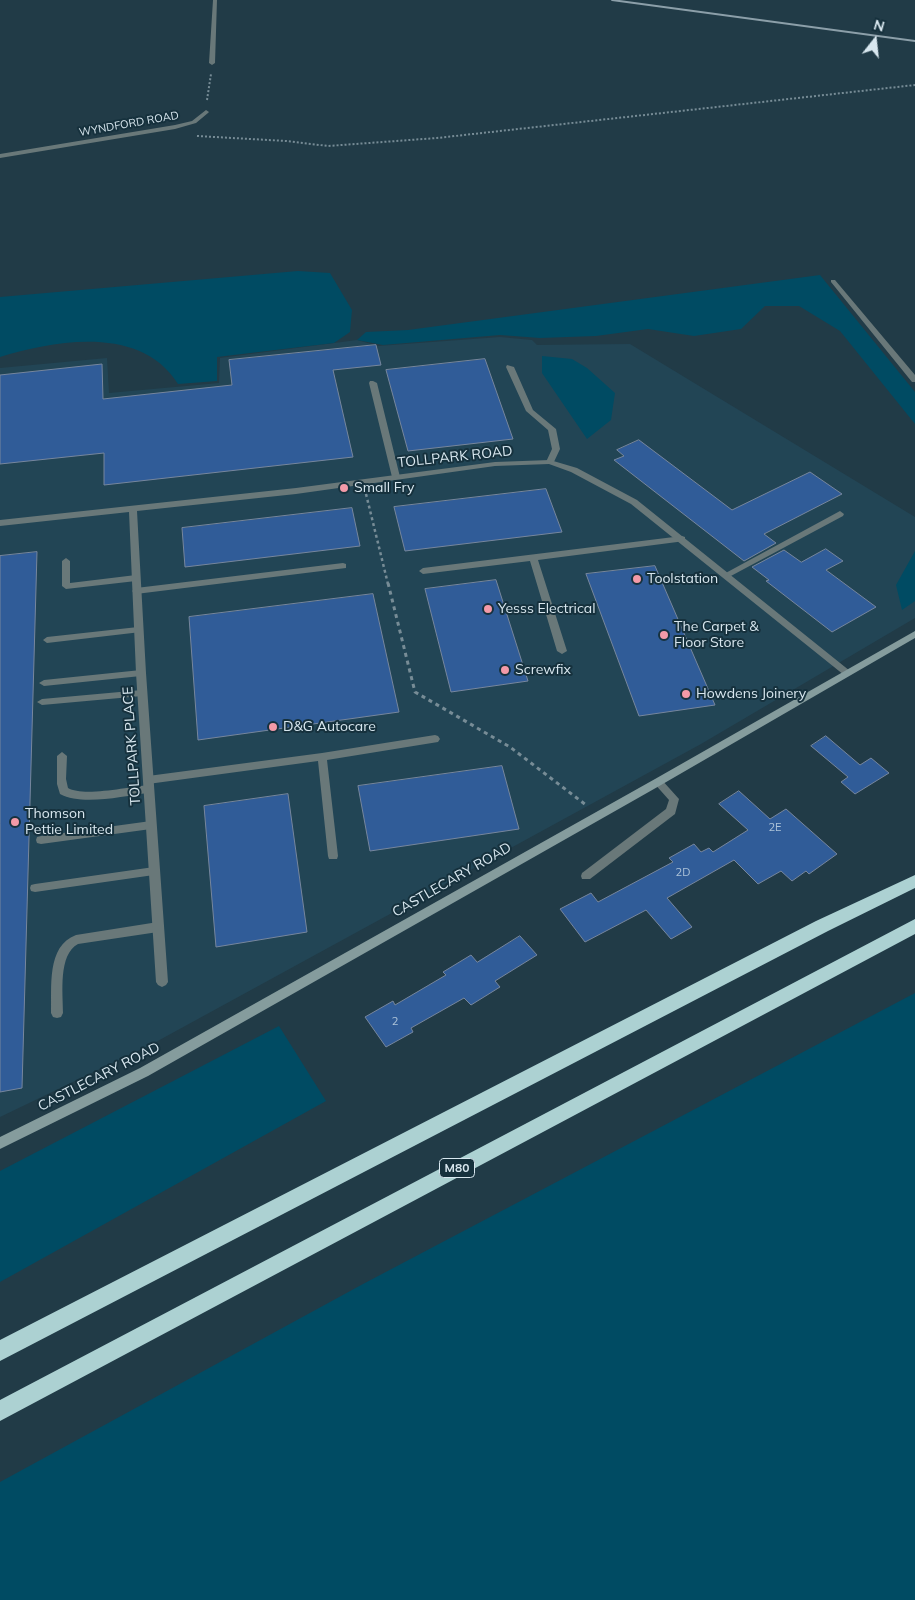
<!DOCTYPE html>
<html>
<head>
<meta charset="utf-8">
<style>
  body { margin:0 }
  #map { position:relative; width:915px; height:1600px; overflow:hidden; background:#213b47; font-family:Mulish,sans-serif }
  canvas { display:block }
  .north { position:absolute; left:850px; top:15px; width:50px; height:50px; -webkit-text-stroke:4px #16313d; paint-order:stroke; rotate:16deg; font-size:14px; font-weight:700; line-height:20px; text-align:center; color:#d8e7ef }
  .north::after { content:''; display:block; margin:auto; width:18px; height:22px; background:#d8e7ef; clip-path:polygon(50% 0,100% 100%,50% 72%,0 100%) }
</style>
</head>
<body>
<div id="map">
<canvas width="915" height="1600"></canvas>
<div class="north">N</div>
</div>
<script>
const ctx = document.querySelector('canvas').getContext('2d');
ctx.lineJoin = 'round';
function fillPath(path, color) { ctx.fillStyle = color; ctx.fill(path, 'evenodd'); }
function strokePath(path, color, width, dash) { ctx.strokeStyle = color; ctx.lineWidth = width; ctx.lineCap = dash ? 'butt' : 'round'; ctx.setLineDash(dash || []); ctx.stroke(path); }
function label(font, color, halo, rows, align = 'center') {
  ctx.font = font + ' Mulish,sans-serif'; ctx.lineWidth = 4; ctx.setLineDash([]); ctx.textBaseline = 'middle'; ctx.strokeStyle = halo; ctx.fillStyle = color; for (const [text, x, y, turn = 0] of rows) {
    ctx.save(); ctx.translate(x, y); ctx.rotate((+turn || 0) * Math.PI / 180); ctx.textAlign = isNaN(turn) ? turn : align; if (halo) ctx.strokeText(text, 0, 0); ctx.fillText(text, 0, 0); ctx.restore();
  }
}
fillPath(new Path2D(`
  M500 337 532 340 537 345 630 344 915 517V618L701 744 154 1043 0 1117V368L107 358 109 393 219 383 220 358 357 340 378 346Z`), '#224555');
fillPath(new Path2D(`
  M298 271 330 273 352 310 350 332 334 343 217 357V381L178 384C141 325 56 340 0 357V297Z
  M820 275 915 392V424L840 331 799 306H765L741 329 694 336 648 329 596 336 540 338 500 335 383 345 357 340 366 332 408 330Z
  M542 356 572 359 587 368 615 393 611 420 587 439 542 373Z
  M915 551V601L902 610 896 585Z
  M915 993V1600H0V1482L363 1284Z
  M279 1026 326 1101 0 1282V1171Z`), '#004b63');
const building = new Path2D(`
  M376 345 381 365 333 370 353 457 104 485V453L0 464V375L102 364 103 399 232 385 229 360Z
  M485 359 513 439 408 451 386 370Z
  M639 440 732 510 810 472 842 494 764 534 776 543 744 561 614 460 624 456 617 450Z
  M546 489 562 532 405 551 394 507Z
  M352 508 360 546 185 567 182 528Z
  M826 549 843 561 826 570 876 607 832 632 766 581 769 580 752 567 784 550 801 562Z
  M37 552 22 1088 0 1092V556Z
  M655 566 715 705 639 716 586 574Z
  M496 580 528 681 451 692 425 589Z
  M373 594 399 712 198 740 189 617Z
  M826 736 860 765 871 758 889 773 855 794 841 782 848 777 811 746Z
  M502 766 519 829 370 851 358 786Z
  M739 791 770 819 786 809 837 854 809 874 806 871 792 881 781 871 758 884 734 860 667 898 692 927 671 939 646 910 585 942 560 909 591 893 598 902 673 862 669 858 694 844 701 852 709 848 713 852 748 830 719 804Z
  M288 794 307 932 216 947 204 806Z
  M520 936 537 955 495 981 500 987 471 1005 464 998 411 1028 413 1032 386 1047 365 1017 393 1001 395 1005 446 975 443 972 471 955 477 962Z`);
fillPath(building, '#305c98');
strokePath(building, '#76869d', 1);
strokePath(new Path2D(`
  M207 100 211 74
  M197 136 286 141 328 146 437 138 915 85`), '#778c96', 2, [2, 2]);
strokePath(new Path2D(`
  M366 494 388 584`), '#778c96', 2.5, [3, 3]);
strokePath(new Path2D(`
  M388 583 415 692 510 747 586 805`), '#778c96', 3, [4, 4]);
fillPath(new Path2D(`
  M507 365 514 367 533 410 556 429 560 449 553 464H547L546 462 552 449 548 430 526 411 506 367Z
  M370 381H373L377 383 400 477 399 479H393L392 477 369 383Z
  M840 511 844 514 843 516 729 577H723L722 575Z
  M682 536 685 537V541L538 560 567 651 562 654 557 651 530 561 423 574 419 571 423 568Z
  M66 558 70 561V583L136 575 140 578 136 581 66 589 62 586V561Z
  M343 563 346 564V568L136 594 132 591 136 588Z
  M138 627 142 630 141 632 47 643 43 640 47 637Z
  M141 670 146 673 141 676 44 686 39 683 44 680Z
  M142 690 147 693 142 696 42 705 37 702 42 699Z
  M435 735 438 736 440 739 438 742 327 760 338 856 337 859H329L328 856 318 761 148 784 143 780 148 776 322 753Z
  M62 752 67 756 66 779 68 788C83 797 129 787 148 785L152 786 153 789 152 792 148 793C124 796 82 806 60 794L57 784V756Z
  M658 778 661 779 679 799 675 814 590 879H582L581 876 582 873 666 809 669 800 653 782Z
  M151 821 155 822 156 825 155 828 151 829 41 844 37 843 36 840 37 837 41 836Z
  M154 867 158 868 159 871 158 874 154 875 35 892 31 891 30 888 31 885 35 884Z
  M158 922 162 924 163 927 162 930 158 932 78 944C58 955 63 993 63 1013L61 1017 57 1018 53 1017 51 1013C52 988 46 946 76 935Z`), '#697879');
fillPath(new Path2D(`
  M213 0H217L215 63 212 65 209 63Z
  M206 110 209 112 208 113 196 123 175 129 0 158V154L175 125 192 121Z
  M831 280H835L915 375V382H912L831 282Z
  M550 460 577 468 637 500 850 671 852 673 850 675H844L631 504 571 472 549 464 495 466 296 494 137 511 146 673 168 982 166 985 162 987 158 985 156 982 136 673 129 512 0 526V520L296 488 495 462Z`), '#697879');
fillPath(new Path2D(`
  M915 631V638L661 785 148 1076 0 1149V1137L140 1068 655 779Z`), '#859c9d');
fillPath(new Path2D(`
  M915 875V888L828 931 0 1361V1340L816 921Z
  M915 919V934L0 1421V1400Z`), '#acd1d2');
strokePath(new Path2D(`
  M612 0 915 41`), '#8c9fa9', 2);
for (const [x, y, r, color] of [
  [344,488,5,"#f39aa8"],
  [637,579,5,"#f39aa8"],
  [488,609,5,"#f39aa8"],
  [664,635,5,"#f39aa8"],
  [505,670,5,"#f39aa8"],
  [686,694,5,"#f39aa8"],
  [273,727,5,"#f39aa8"],
  [15,822,5,"#f39aa8"]
]) { const dot = new Path2D(); dot.arc(x, y, r, 0, 2 * Math.PI); ctx.fillStyle = color; ctx.fill(dot); strokePath(dot, '#16313d', 2); }
label('11px', '#d8e7ef', '#16313d', [
  ["WYNDFORD ROAD",129,124,-10]
]);
label('11px', '#aec4d9', null, [
  ["2E",775,828],
  ["2D",683,873],
  ["2",395,1022]
]);
for (const [x, y, w] of [
  [457,1168,35]
]) { const box = new Path2D(); box.roundRect(x - w / 2, y - 9.5, w, 19, 4); ctx.fillStyle = '#16313d'; ctx.fill(box); strokePath(box, '#d8e7ef', 1); }
label('bold 12px', '#d8e7ef', null, [
  ["M80",457,1168]
]);
label('14px', '#d8e7ef', '#16313d', [
  ["TOLLPARK ROAD",455,457,-6],
  ["TOLLPARK PLACE",132,746,-94],
  ["CASTLECARY ROAD",452,880,-30],
  ["CASTLECARY ROAD",99,1077,-27]
]);
label('14px', '#d8e7ef', '#16313d', [
  ["Small Fry",354,488],
  ["Toolstation",647,579],
  ["Yesss Electrical",498,609],
  ["The Carpet &",674,627],
  ["Floor Store",674,643],
  ["Screwfix",515,670],
  ["Howdens Joinery",696,694],
  ["D&G Autocare",283,727],
  ["Thomson",25,814],
  ["Pettie Limited",25,830]
], 'left');
</script>
</body>
</html>
